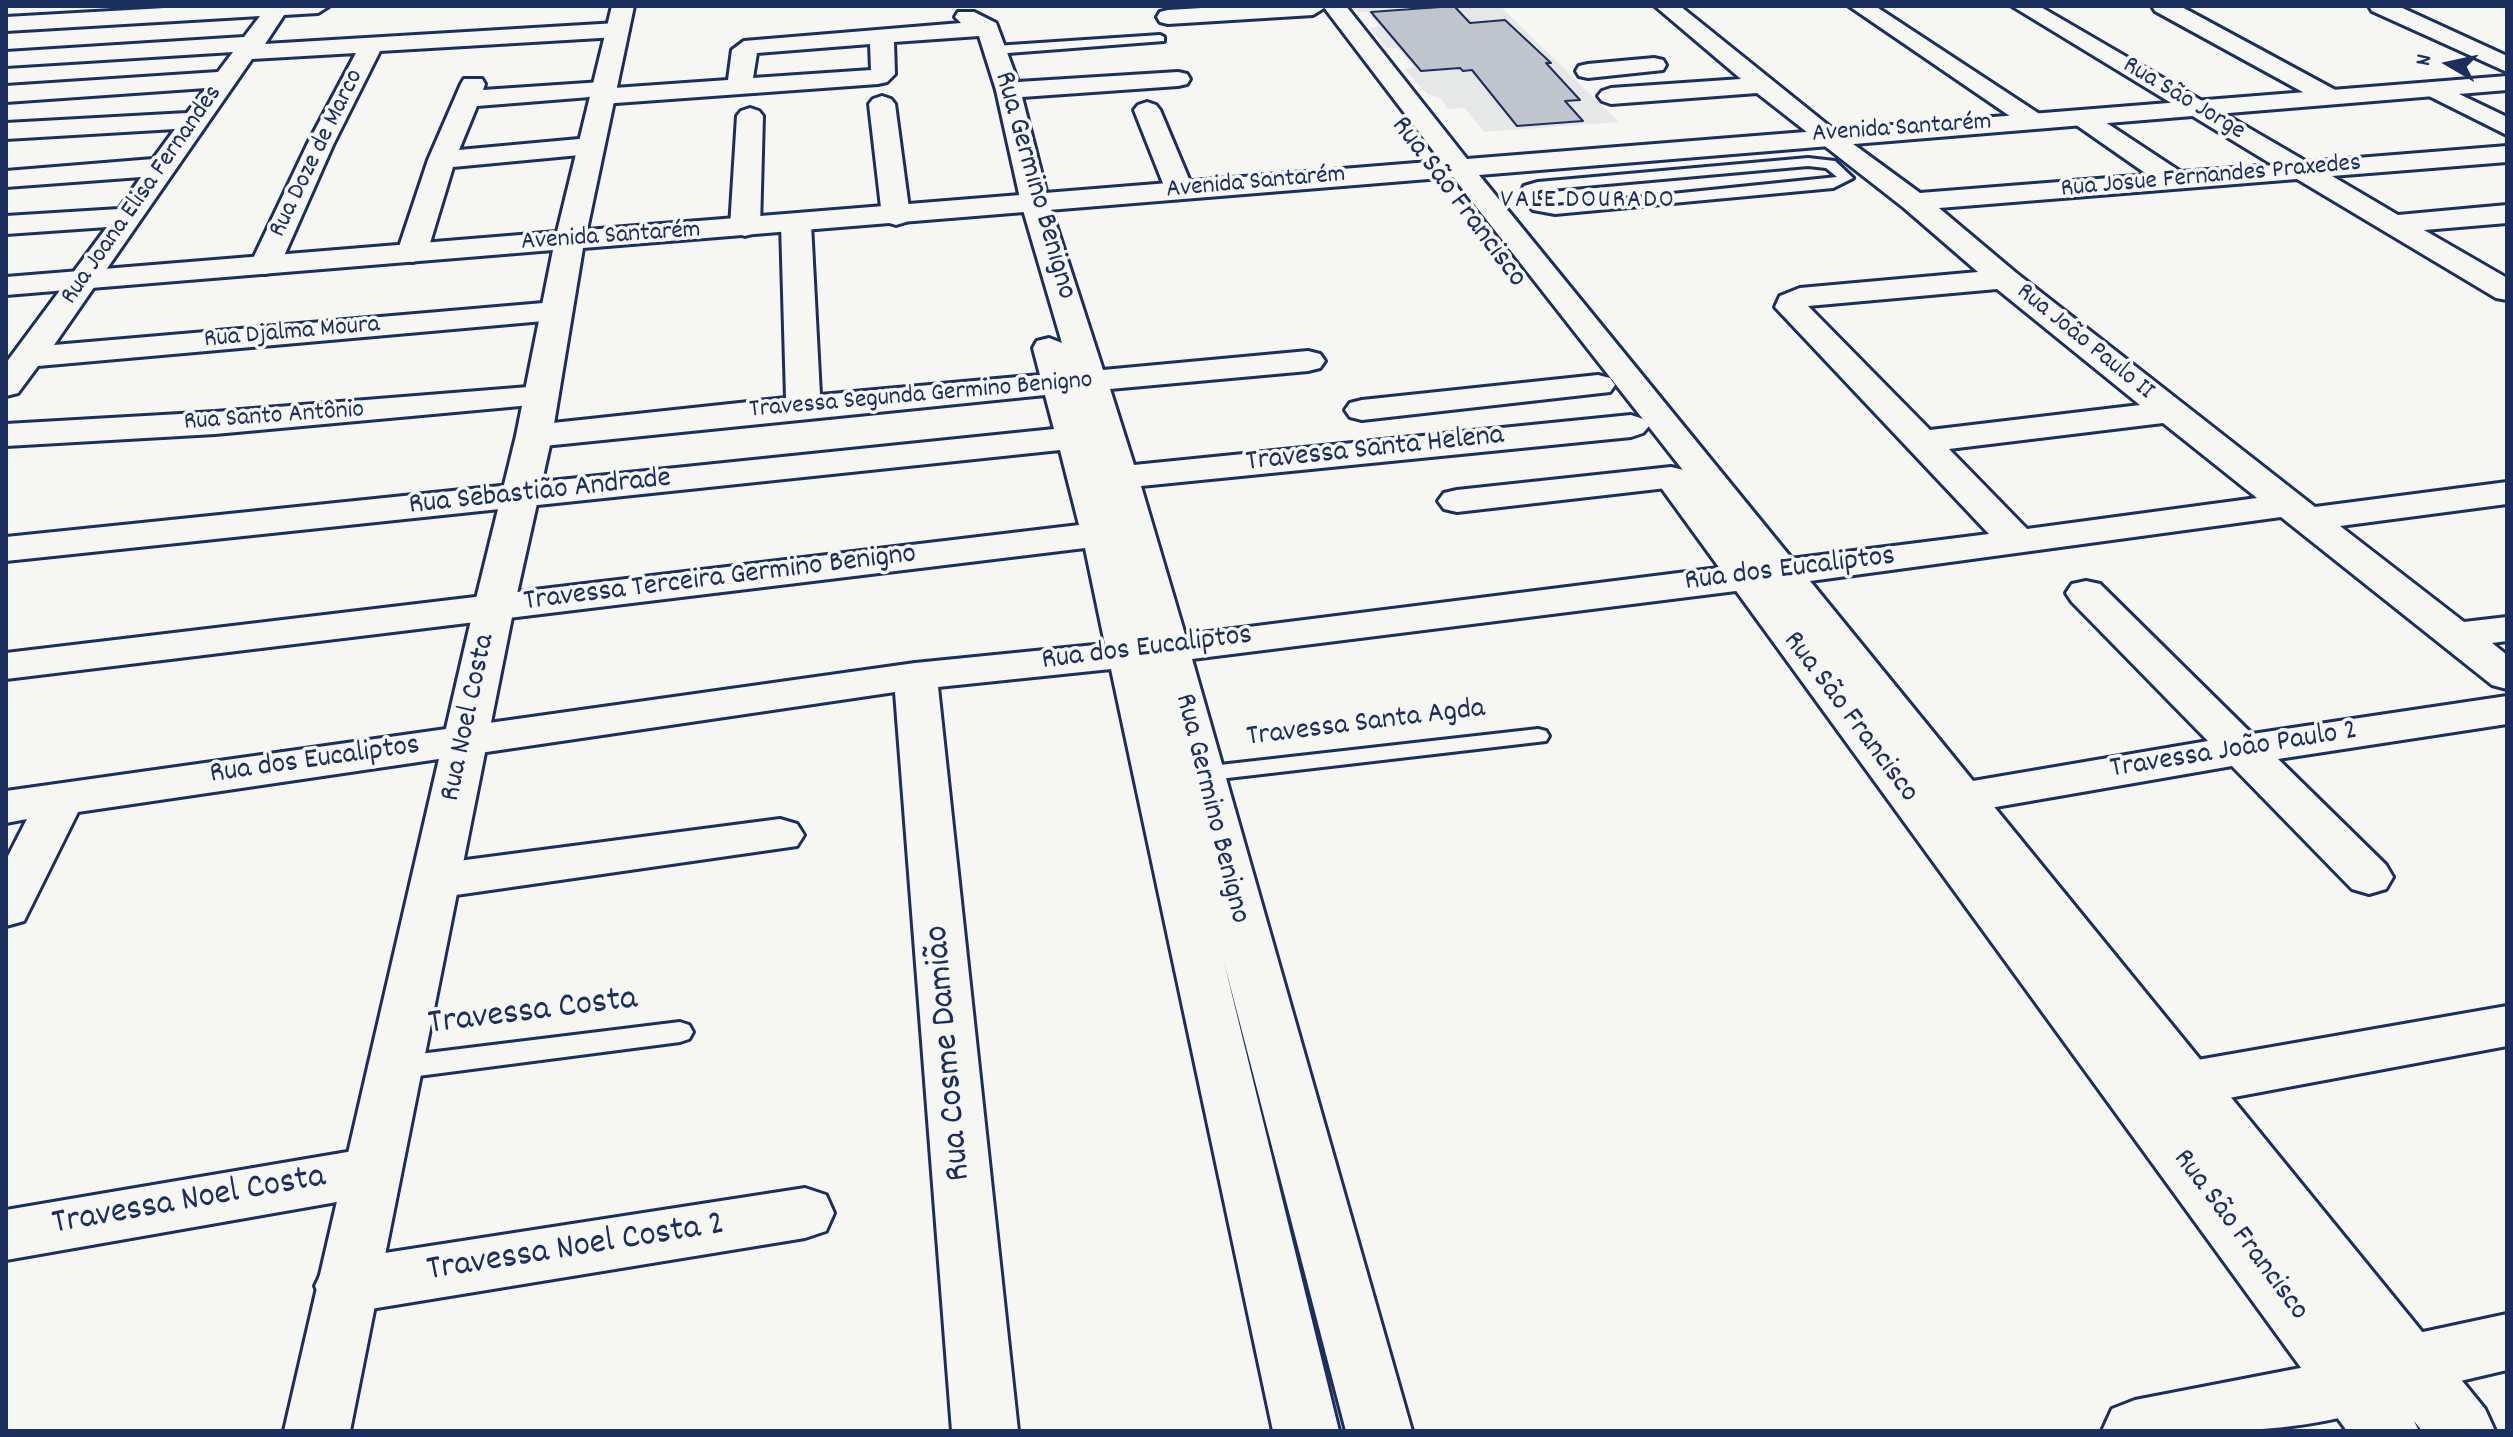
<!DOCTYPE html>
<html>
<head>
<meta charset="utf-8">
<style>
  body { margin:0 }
  #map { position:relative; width:2513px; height:1437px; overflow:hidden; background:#f6f6f2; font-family:Dekko,sans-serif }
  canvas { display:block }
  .frame { position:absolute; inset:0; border:8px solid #1b2f5e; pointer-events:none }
  .north { position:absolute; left:2409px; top:24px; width:80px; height:80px; -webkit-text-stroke:6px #f6f6f2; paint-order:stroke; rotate:279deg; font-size:22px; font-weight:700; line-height:32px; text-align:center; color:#1b2f5e }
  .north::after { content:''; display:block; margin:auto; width:28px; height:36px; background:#1b2f5e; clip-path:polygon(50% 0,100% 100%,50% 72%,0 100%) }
</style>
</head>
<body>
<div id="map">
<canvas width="2513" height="1437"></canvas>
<div class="frame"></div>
<div class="north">N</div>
</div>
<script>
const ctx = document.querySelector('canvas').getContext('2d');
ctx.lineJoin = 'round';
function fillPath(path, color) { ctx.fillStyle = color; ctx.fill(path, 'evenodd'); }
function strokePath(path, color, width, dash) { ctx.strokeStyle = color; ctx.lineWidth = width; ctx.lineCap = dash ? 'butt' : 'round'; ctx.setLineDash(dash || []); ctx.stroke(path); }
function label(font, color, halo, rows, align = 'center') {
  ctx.font = font + ' Dekko,sans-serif'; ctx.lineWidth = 7; ctx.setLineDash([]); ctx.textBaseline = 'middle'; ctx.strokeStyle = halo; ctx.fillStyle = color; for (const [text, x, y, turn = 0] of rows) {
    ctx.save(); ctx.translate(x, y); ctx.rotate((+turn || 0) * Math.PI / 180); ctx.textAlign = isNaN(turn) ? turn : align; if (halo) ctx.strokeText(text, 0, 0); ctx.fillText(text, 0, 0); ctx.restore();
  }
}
fillPath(new Path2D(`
  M1353 6H1500L1619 122 1484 132 1465 108 1448 109 1440 98 1428 94 1415 81 1404 69 1414 67 1397 48H1386L1370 28 1379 26 1368 12H1358Z`), '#e6e7e7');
const building = new Path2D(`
  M1454 6 1470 23 1505 20 1551 63H1546L1580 100 1565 101 1583 121 1517 126 1472 70 1463 71 1460 68 1421 71 1371 12Z`);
fillPath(building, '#c0c4cd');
strokePath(building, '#1b2f5e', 2);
const service = new Path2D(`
  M1160 35 1164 37V41L995 54 989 50 995 46Z
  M1808 158 1835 161 1853 178 1833 188 1555 214 1533 210 1520 194 1524 186 1538 182ZM1808 166 1826 168 1837 177 1555 206 1543 204 1534 194 1540 190Z
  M1538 729 1546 731 1549 736 1546 741 1202 781 1194 779 1191 774 1194 769 1202 767Z
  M680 1022 689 1025 693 1032 689 1039 680 1042 395 1079 385 1076 381 1068 385 1060 395 1057Z`);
const minor = new Path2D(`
  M200 6H329L318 13 284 15 265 44 617 23 625 25 629 30 625 35 617 37 380 51 333 145 280 265 276 271 265 274 254 271 250 265 307 145 356 53 252 59 54 345 555 302 566 305 571 312 566 319 38 366 18 393 6 396V363L107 227 6 234V216L119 209 141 177 6 187V171L153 159 175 129 6 139V123L187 113 206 88 6 102V86L218 72 233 52 6 66V52L244 37 260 16 6 31V17Z
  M1236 6H1323L1324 8 1313 15 1168 24 1160 22 1157 17 1160 12 1168 10Z
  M1655 6H1680L1834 130 1920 193 2148 175 2072 122 2068 117 2072 112H2090L2181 172 2273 165 2012 6H2039L2307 162 2507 146V162L2332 176 2398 215 2507 205V223L2424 230 2507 278V300L2496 298 2297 179 1939 208 2015 272 2315 507 2507 482V504L2340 526 2464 622 2507 617V641L2492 643 2507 655V689L2492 685 2281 517 1744 590 1192 659 1412 1431H1346L1224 962 1339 1431H1273L1111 669 938 687 1018 1431H952L895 692 78 812 24 921 6 926V860L27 819 6 823V791L915 663 1105 644 1085 548 6 679V653L1079 525 1060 450 6 561V537L1054 429 1045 395 534 447 521 444 516 436 521 428 534 425 786 398 781 224 786 218 796 215 806 218 811 224 820 395 1040 375 1033 348 1037 341 1049 338 1062 343 1021 203 996 90 979 36 894 42 895 74 887 82 878 84 602 104 590 97 477 106 459 150 590 138 599 140 603 146 599 152 590 154 453 167 427 253 423 259 412 262 401 259 397 253 428 160 461 84 464 79H482L485 84 483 90 602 82 614 88 728 80 732 50 744 41 961 23 955 17 958 12H974L996 23 1018 82 1178 72 1187 74 1190 79 1187 84 1178 86 1022 97 1049 203 1103 370 1308 351 1320 354 1325 361 1320 368 1308 371 1110 389 1134 465 1631 415 1643 419 1649 426 1643 433 1631 437 1141 486 1185 635 1989 534 1775 307 1780 296 1800 288 1978 272 1904 208 1757 93 1611 104 1602 101 1598 96 1602 91 1611 88 1741 79ZM870 44 871 70 753 78 757 53ZM1997 289 2140 405 1930 430 1808 306ZM2163 423 2257 498 2027 529 1949 449Z
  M1849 6H1875L2041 115 2045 120 2041 125H2023Z
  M2152 6H2180L2339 92 2343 97 2339 102H2321L2155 11Z
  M2369 6H2398L2507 56V72L2372 11Z
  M1654 58 1663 60 1666 65 1663 70 1588 78 1579 76 1576 71 1579 66 1588 64Z
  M2434 82 2507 117V135L2425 94 2422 89 2425 84Z
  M882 96 891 99 895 104 910 216 906 222 896 225 886 222 882 216 869 104 873 99Z
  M1147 102 1156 105 1160 110 1194 191 1190 197 1180 199 1170 197 1166 191 1134 110 1138 105Z
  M750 108 759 111 763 116 760 227 755 233 745 236 735 233 730 227 737 116 741 111Z
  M1598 375 1610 378 1615 385 1610 392 1362 420 1350 417 1345 410 1350 403 1362 400Z
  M541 386 553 389 558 396 553 403 215 434 6 446V424L215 412Z
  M1671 467 1684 470 1689 478 1684 486 1457 512 1444 509 1438 501 1444 493 1457 490Z
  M2086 581 2100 584 2252 734 2507 696V724L2278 759 2386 865 2393 877 2386 889 2369 894 2352 889 2232 766 1961 813 1945 809 1938 798 1945 787 1961 783 2208 741 2072 602 2066 593 2072 584Z
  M780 819 797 824 804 835 797 846 435 898 418 893 411 881 418 869 435 864Z
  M2507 1006V1046L2186 1106 2167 1099 2158 1084 2167 1069 2186 1062Z
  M371 1148 391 1155 400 1172 391 1189 371 1196 6 1260V1210Z
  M805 1188 826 1195 834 1213 826 1231 805 1238 346 1313 324 1305 315 1286 324 1267 346 1259Z
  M2507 1314V1370L2409 1393 2387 1384 2377 1364 2387 1344 2409 1335Z
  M2352 1358 2375 1366 2384 1387 2375 1408C2288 1437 2193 1431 2102 1431L2112 1409 2135 1400Z`);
const tertiary = new Path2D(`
  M612 6H634L587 230 1441 161 1323 6H1346L1467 159 2507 76V90L1479 175 2485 1409 2495 1431H2422L2414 1421 2419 1431H2347L1657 482 1662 474 1675 471 1686 474 1453 177 583 248 552 436 514 607 350 1431H284L474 607 516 436 553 250 6 295V277L557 232Z`);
strokePath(service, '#1b2f5e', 6);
strokePath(minor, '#1b2f5e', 6);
strokePath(tertiary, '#1b2f5e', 6);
fillPath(service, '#f6f6f2');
fillPath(minor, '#f6f6f2');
fillPath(tertiary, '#f6f6f2');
label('26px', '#1b2f5e', '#f6f6f2', [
  ["Rua São Jorge",2183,100,31],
  ["Avenida Santarém",1902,130,-4],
  ["Rua Doze de Marco",318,154,-64],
  ["Rua Josue Fernandes Praxedes",2211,178,-5],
  ["Avenida Santarém",1256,184,-5],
  ["Rua Joana Elisa Fernandes",143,196,-55],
  ["Avenida Santarém",611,238,-4],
  ["Rua Djalma Moura",292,334,-5],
  ["Rua João Paulo II",2084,343,39],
  ["Travessa Segunda Germino Benigno",921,397,-5],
  ["Rua Santo Antônio",274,418,-4]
]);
ctx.letterSpacing = '2px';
label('26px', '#1b2f5e', '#f6f6f2', [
  ["VALE DOURADO",1588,202]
]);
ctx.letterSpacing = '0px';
label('30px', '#1b2f5e', '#f6f6f2', [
  ["Rua Germino Benigno",1033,186,74],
  ["Rua São Francisco",1457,203,53],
  ["Travessa Santa Helena",1375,451,-6],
  ["Rua Sebastião Andrade",540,494,-6],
  ["Rua dos Eucaliptos",1790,571,-7],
  ["Travessa Terceira Germino Benigno",720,580,-7],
  ["Rua dos Eucaliptos",1147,650,-7],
  ["Rua Noel Costa",470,718,-78],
  ["Rua São Francisco",1849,718,53],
  ["Travessa Santa Agda",1366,725,-7],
  ["Travessa João Paulo 2",2234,752,-9],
  ["Rua dos Eucaliptos",315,762,-8],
  ["Rua Germino Benigno",1210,809,76],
  ["Rua São Francisco",2239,1236,53]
]);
label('36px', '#1b2f5e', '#f6f6f2', [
  ["Travessa Costa",533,1014,-7],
  ["Rua Cosme Damião",951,1053,-95],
  ["Travessa Noel Costa",189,1203,-10],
  ["Travessa Noel Costa 2",576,1250,-9]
]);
</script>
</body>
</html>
